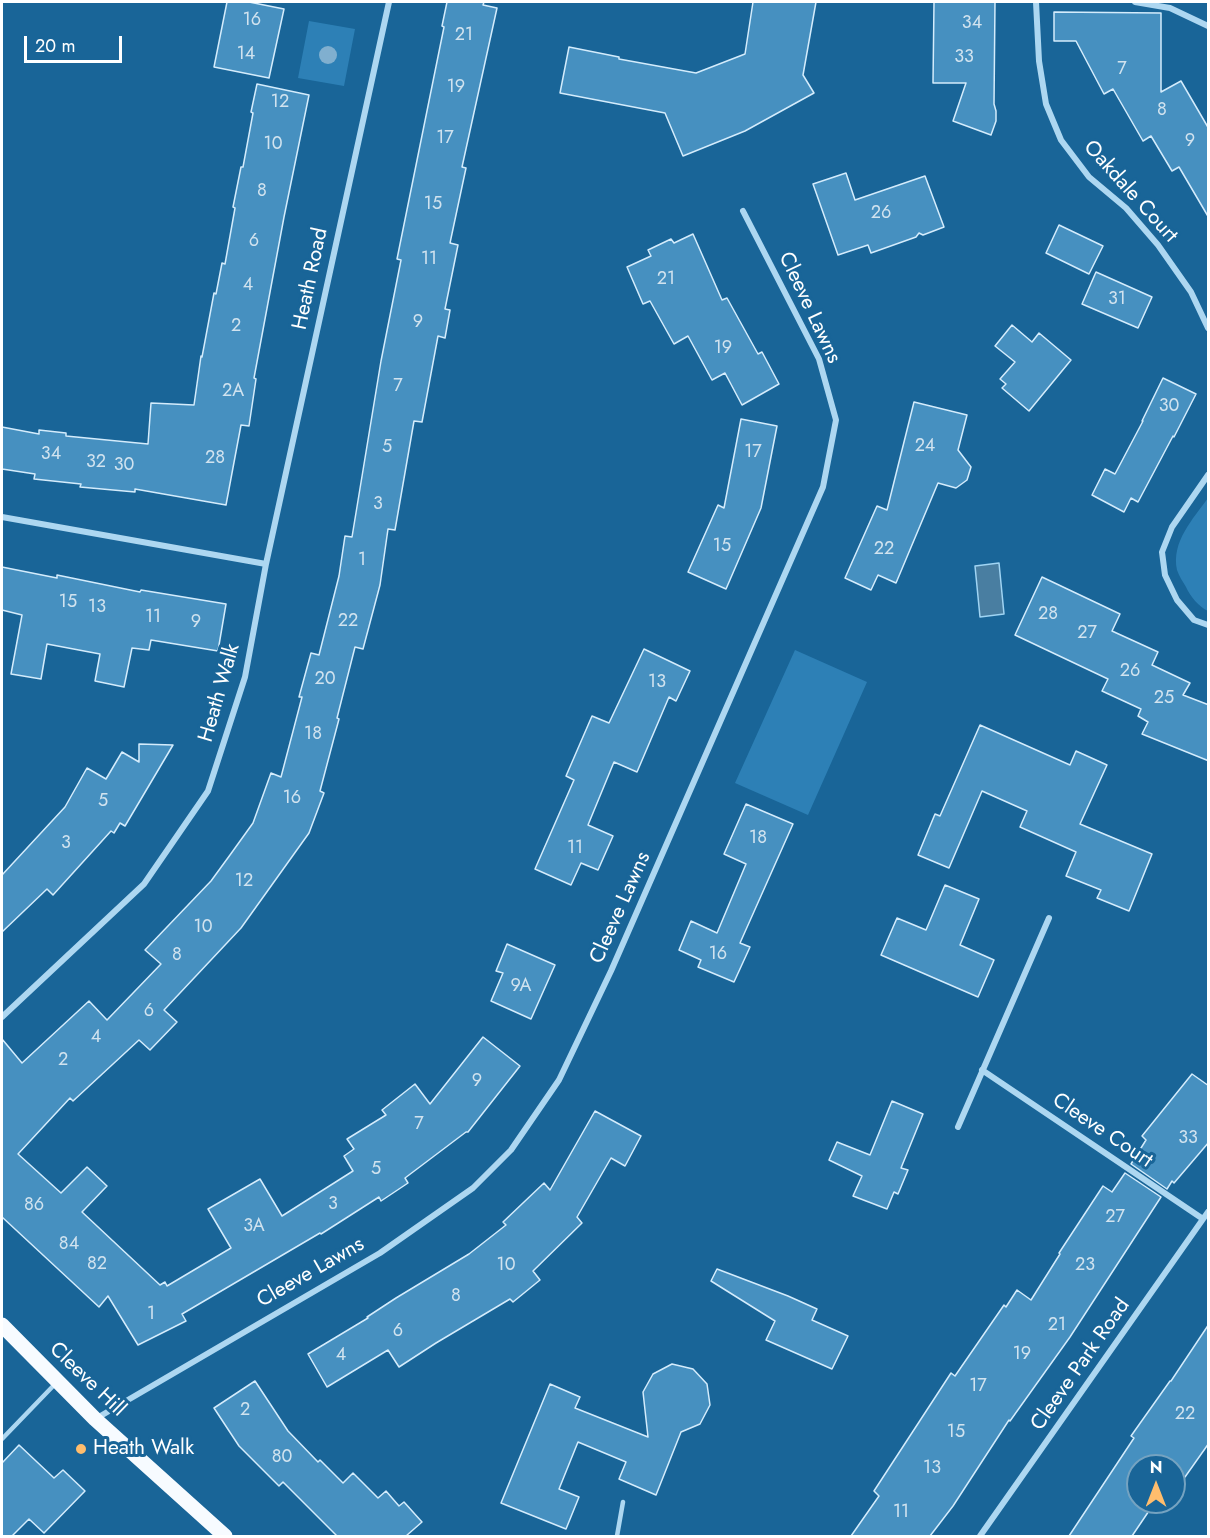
<!DOCTYPE html>
<html>
<head>
<meta charset="utf-8">
<style>
  body { margin:0 }
  #map { position:relative; width:1210px; height:1538px; overflow:hidden; background:#196598; font-family:Jost,sans-serif }
  canvas { display:block }
  .frame { position:absolute; inset:0; border:3px solid #fff; pointer-events:none }
  .north { position:absolute; left:1126px; top:1454px; width:60px; height:60px; box-sizing:border-box; background:#196598; border:2px solid #75a3c1; border-radius:50%; rotate:0deg; font-size:16px; font-weight:700; line-height:24px; text-align:center; color:#fff }
  .north::after { content:''; display:block; margin:auto; width:21px; height:27px; background:#ffbd6d; clip-path:polygon(50% 0,100% 100%,50% 72%,0 100%) }
  .scale { position:absolute; left:24px; top:36px; width:98px; height:27px; box-sizing:border-box; border:3px solid #fff; border-top:0; padding-left:8px; font-size:18px; line-height:21px; white-space:nowrap; color:#fff; -webkit-text-stroke:4px #196598; paint-order:stroke }
</style>
</head>
<body>
<div id="map">
<canvas width="1210" height="1538"></canvas>
<div class="frame"></div>
<div class="north">N</div>
<div class="scale">20 m</div>
</div>
<script>
const ctx = document.querySelector('canvas').getContext('2d');
ctx.lineJoin = 'round';
function fillPath(path, color) { ctx.fillStyle = color; ctx.fill(path, 'evenodd'); }
function strokePath(path, color, width, dash) { ctx.strokeStyle = color; ctx.lineWidth = width; ctx.lineCap = dash ? 'butt' : 'round'; ctx.setLineDash(dash || []); ctx.stroke(path); }
function label(font, color, halo, rows, align = 'center') {
  ctx.font = font + ' Jost,sans-serif'; ctx.lineWidth = 6; ctx.setLineDash([]); ctx.textBaseline = 'middle'; ctx.strokeStyle = halo; ctx.fillStyle = color; for (const [text, x, y, turn = 0] of rows) {
    ctx.save(); ctx.translate(x, y); ctx.rotate((+turn || 0) * Math.PI / 180); ctx.textAlign = isNaN(turn) ? turn : align; if (halo) ctx.strokeText(text, 0, 0); ctx.fillText(text, 0, 0); ctx.restore();
  }
}
fillPath(new Path2D(`
  M309 21 355 29 344 86 298 78Z
  M1208 498V611C1199 607 1190 596 1186 587 1183 582 1179 576 1177 570 1171 542 1193 519 1208 498Z
  M795 650 867 682 808 815 735 783Z`), '#2d80b6');
const water = new Path2D(`
  M999 563 1004 614 980 617 975 566Z`);
fillPath(water, '#497ea1');
strokePath(water, '#a0d4f3', 1.5);
const building = new Path2D(`
  M227 2H249L284 9 269 78 214 67Z
  M447 2H484L483 5 497 8 462 167 466 168 450 243 458 245 445 309 450 310 445 338 438 336 422 422 414 421 395 530 388 529 380 585 363 649 355 647 337 718 339 719 320 791 324 793 309 833 241 928 164 1010 177 1022 150 1050 139 1040 73 1101 70 1098 18 1154 61 1193 87 1167 107 1186 82 1212 160 1285 165 1282 167 1286 231 1248 208 1209 260 1179 282 1216 353 1171 344 1156 354 1149 347 1139 386 1115 382 1110 415 1084 430 1104 483 1037 520 1066 468 1132H466L405 1178 408 1183 381 1201 379 1197 321 1234 320 1233 182 1314 186 1321 138 1345 108 1296 99 1307 2 1217V1039L22 1063 89 1001 107 1020 161 964 145 950 211 881 230 855 253 823 271 773 281 777 302 697H299L311 653 319 655 339 576 345 536 352 537 381 361 401 260 397 259 444 27 442 26Z
  M753 2H816L803 75 814 93 745 131 683 156 665 113 560 93 569 47 619 57V59L696 73 745 54Z
  M934 2H995L994 104 996 111V121L991 135 953 121 966 83H933Z
  M1054 12 1161 13V92L1181 81 1209 129V218L1179 167 1172 171 1151 136 1143 141 1113 89 1104 94 1076 41H1054Z
  M257 84 309 95 284 217 254 378 256 379 249 426 241 425 226 505 135 489V492L80 487 81 484 34 479 35 474 2 469V427L39 434V430L66 433V436L148 444 151 403 194 405 201 356 202 357 214 293 216 294 222 263 225 264 235 208 233 207 241 167H243L253 113 251 112Z
  M846 173 855 200 925 176 944 227 923 235 919 233 916 237 871 253 868 245 838 255 813 184Z
  M1059 225 1103 246 1089 274 1046 253Z
  M693 234 722 300 727 298 758 354 762 352 779 384 742 405 725 373 712 380 688 336 674 344 650 301 643 304 627 267 651 256 648 250 671 239 674 243Z
  M1096 272 1152 297 1138 328 1082 304Z
  M1012 325 1032 342 1039 333 1071 360 1029 411 1002 388 1006 384 1000 379 1015 362 995 346Z
  M1163 378 1196 394 1174 437 1173 436 1138 502 1131 498 1124 512 1092 495 1105 469 1115 474 1143 421H1142Z
  M914 402 967 415 958 450 971 467 967 480 956 488 938 483 896 583 878 575 871 590 845 578 877 506 887 510Z
  M741 419 777 426 761 508 726 589 688 572 718 505 724 508Z
  M2 567 57 578V575L140 592 141 590 226 604 218 651 151 640 149 650 132 648 124 687 95 681 100 654 47 644 41 679 11 674 22 615 2 610Z
  M1042 577 1120 614 1112 631 1158 652 1152 665 1190 683 1183 695 1209 705V761L1142 734 1148 722 1138 716 1141 709 1102 691 1108 679 1015 635Z
  M644 649 690 671 676 701 669 697 637 772 614 762 588 825 613 836 598 870 581 863 571 885 535 869 574 780 566 776 592 716 609 723Z
  M980 725 1070 765 1076 751 1107 765 1080 824 1152 854 1129 911 1097 898 1101 890 1066 876 1076 852 1020 827 1027 811 982 791 949 868 918 855 935 814 940 816Z
  M139 744 173 745 125 826 120 823 114 833 111 831 53 895 47 889 2 932V875L65 807 87 768 106 779 122 752 139 762Z
  M746 804 793 824 740 943 750 947 734 982 698 967 701 960 679 950 691 921 717 933 746 864 724 854Z
  M945 885 979 899 960 945 994 960 978 997 881 955 897 918 926 930Z
  M507 944 555 965 531 1019 491 1001 503 973 496 971Z
  M1192 1074 1209 1086V1142L1174 1183 1172 1181 1167 1189 1131 1164 1146 1140 1142 1136Z
  M892 1101 923 1114 901 1168 908 1170 898 1194 894 1192 887 1209 853 1196 862 1176 829 1160 837 1142 870 1155Z
  M595 1111 641 1136 625 1166 611 1158 577 1217 582 1223 533 1271 540 1280 513 1302 510 1299 436 1343 399 1367 388 1350 327 1387 308 1354 368 1318 367 1317 396 1298 469 1254 506 1225 503 1222 544 1183 550 1190Z
  M1125 1173 1161 1197 1070 1337 1010 1421 1009 1420 953 1506 930 1536H851L879 1496 874 1491 951 1373 955 1376 1004 1305 1006 1307 1017 1290 1031 1300 1060 1254 1059 1253 1103 1186 1112 1192Z
  M717 1269 788 1296 817 1309 812 1320 848 1336 832 1369 766 1340 775 1321 711 1281Z
  M1209 1324V1443L1185 1477H1174V1466H1138V1502H1155L1132 1536H1069L1134 1438 1131 1436 1170 1381H1171Z
  M672 1364 693 1369 707 1384 710 1405 700 1424 681 1432 656 1495 619 1479 626 1462 578 1442 559 1489 579 1497 566 1529 501 1503 550 1384 580 1397 575 1408 648 1437 643 1392 653 1374Z
  M255 1381 288 1431 318 1462 320 1460 343 1483 353 1473 378 1498 386 1491 399 1506 404 1502 422 1522 406 1536H337L283 1482 279 1486 239 1446 214 1408Z
  M19 1445 54 1478 63 1470 85 1491 44 1533 29 1519 12 1536H2V1463Z`);
fillPath(building, '#4690c0');
strokePath(building, '#d4ecfc', 1.5);
strokePath(new Path2D(`
  M2 1439 56 1383
  M617 1536 623 1502`), '#add7f1', 4.5);
strokePath(new Path2D(`
  M1036 2 1039 61 1046 104 1061 140 1089 177 1126 208 1158 245 1191 292 1208 328
  M1135 2 1170 8 1208 26
  M1208 475 1172 527 1162 552 1165 575 1177 600 1194 620 1208 625
  M2 517 266 564
  M2 1017 144 884 208 791 245 677 266 564 389 2
  M982 1070 1203 1219
  M958 1127 1049 918
  M97 1418 380 1253 473 1188 511 1150 559 1080 611 971 823 487 836 420 819 359 743 211
  M980 1536 1208 1212`), '#add7f1', 6);
strokePath(new Path2D(`
  M2 1325 95 1419 225 1536`), '#f7fbff', 15);
ctx.fillStyle = '#80afcf';
for (const [x, y] of [
  [328,55]
]) { ctx.beginPath(); ctx.arc(x, y, 9, 0, 2 * Math.PI); ctx.fill(); }
for (const [x, y, r, color] of [
  [81,1449,6,"#ffbd6d"]
]) { const dot = new Path2D(); dot.arc(x, y, r, 0, 2 * Math.PI); ctx.fillStyle = color; ctx.fill(dot); strokePath(dot, '#196598', 2); }
label('18px', '#d1e3ef', null, [
  ["16",252,21],
  ["34",972,24],
  ["21",464,36],
  ["14",246,55],
  ["33",964,58],
  ["7",1122,70],
  ["19",456,88],
  ["12",280,103],
  ["8",1162,111],
  ["17",445,139],
  ["9",1190,142],
  ["10",273,145],
  ["8",262,192],
  ["15",433,205],
  ["26",881,214],
  ["6",254,242],
  ["11",429,260],
  ["21",666,280],
  ["4",248,286],
  ["31",1117,300],
  ["9",418,323],
  ["2",236,327],
  ["19",723,349],
  ["7",398,387],
  ["2A",233,392],
  ["30",1169,407],
  ["24",925,447],
  ["5",387,448],
  ["17",753,453],
  ["34",51,455],
  ["28",215,459],
  ["32",96,463],
  ["30",124,466],
  ["3",378,505],
  ["15",722,547],
  ["22",884,550],
  ["1",362,561],
  ["15",68,603],
  ["13",97,608],
  ["28",1048,615],
  ["11",153,618],
  ["22",348,622],
  ["9",196,623],
  ["27",1087,634],
  ["26",1130,672],
  ["20",325,680],
  ["13",657,683],
  ["25",1164,699],
  ["18",313,735],
  ["16",292,799],
  ["5",103,802],
  ["18",758,839],
  ["3",66,844],
  ["11",575,849],
  ["12",244,882],
  ["10",203,928],
  ["16",718,955],
  ["8",177,956],
  ["9A",521,987],
  ["6",149,1012],
  ["4",96,1038],
  ["2",63,1061],
  ["9",477,1082],
  ["7",419,1125],
  ["33",1188,1139],
  ["5",376,1170],
  ["3",333,1205],
  ["86",34,1206],
  ["27",1115,1218],
  ["3A",254,1227],
  ["84",69,1245],
  ["82",97,1265],
  ["10",506,1266],
  ["23",1085,1266],
  ["8",456,1297],
  ["1",151,1315],
  ["21",1057,1326],
  ["6",398,1332],
  ["19",1022,1355],
  ["4",341,1356],
  ["17",978,1387],
  ["2",245,1411],
  ["22",1185,1415],
  ["15",956,1433],
  ["80",282,1458],
  ["13",932,1469],
  ["11",901,1513]
]);
label('21px', '#fff', '#196598', [
  ["Oakdale Court",1130,192,48],
  ["Heath Road",311,279,-78],
  ["Cleeve Lawns",809,308,65],
  ["Heath Walk",220,693,-74],
  ["Cleeve Lawns",621,908,-66],
  ["Cleeve Court",1102,1131,34],
  ["Cleeve Lawns",311,1273,-30],
  ["Cleeve Park Road",1081,1365,-55],
  ["Cleeve Hill",87,1380,44]
]);
label('21px', '#fff', '#196598', [
  ["Heath Walk",93,1449]
], 'left');
</script>
</body>
</html>
